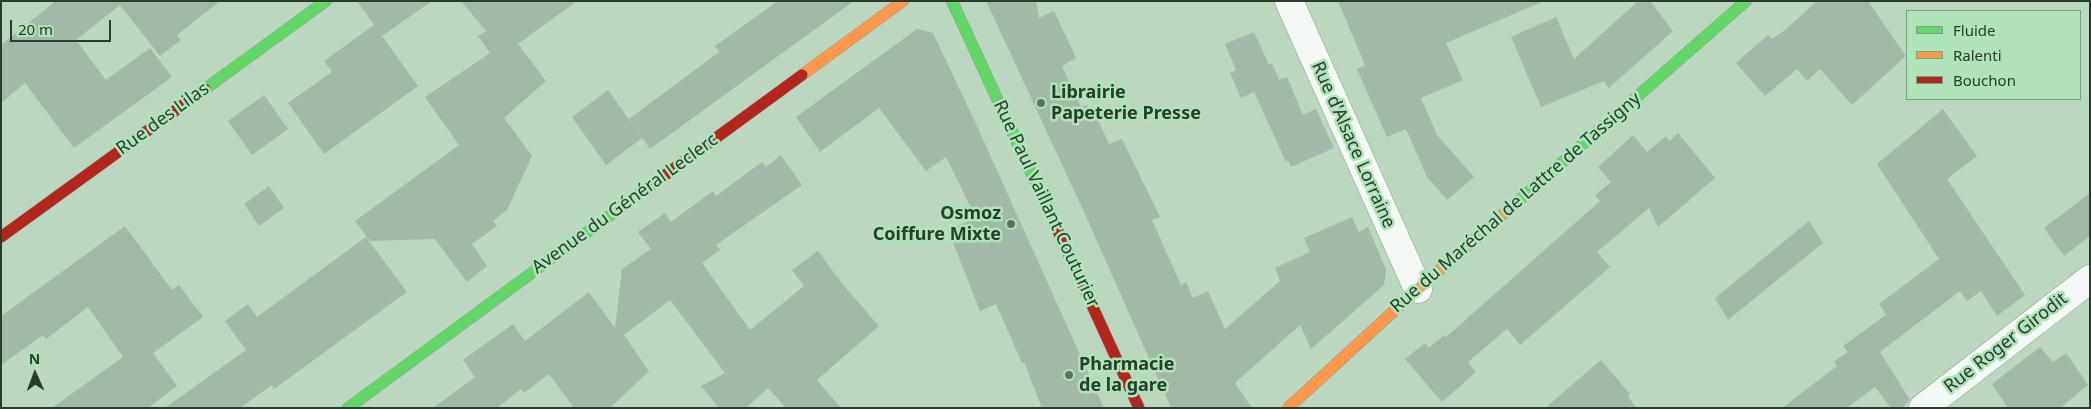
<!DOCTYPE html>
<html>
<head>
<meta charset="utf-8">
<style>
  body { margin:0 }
  #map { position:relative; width:2091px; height:409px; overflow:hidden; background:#bbd7c0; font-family:"Noto Sans",sans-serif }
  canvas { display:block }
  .frame { position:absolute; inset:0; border:2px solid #283d2c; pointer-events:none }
  .legend { position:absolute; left:1906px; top:10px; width:175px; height:90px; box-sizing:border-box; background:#afe3b9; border:1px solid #79a181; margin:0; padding:6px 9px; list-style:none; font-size:15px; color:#283d2c }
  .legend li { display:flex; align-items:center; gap:10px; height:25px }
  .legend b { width:25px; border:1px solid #79a181 }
  .north { position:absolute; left:10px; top:349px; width:50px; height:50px; -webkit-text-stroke:4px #afe3b9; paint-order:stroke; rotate:358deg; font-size:14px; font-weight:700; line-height:20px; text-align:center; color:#283d2c }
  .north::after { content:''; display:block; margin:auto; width:18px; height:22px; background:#283d2c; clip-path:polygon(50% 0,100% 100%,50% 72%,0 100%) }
  .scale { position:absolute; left:10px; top:20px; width:101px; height:22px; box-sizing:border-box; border:2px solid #283d2c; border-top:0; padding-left:6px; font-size:15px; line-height:18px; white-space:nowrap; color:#283d2c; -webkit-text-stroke:4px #afe3b9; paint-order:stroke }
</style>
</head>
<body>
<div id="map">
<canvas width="2091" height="409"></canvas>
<div class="frame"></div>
<ul class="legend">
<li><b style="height:6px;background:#63d668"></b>Fluide</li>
<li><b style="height:6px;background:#ff974d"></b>Ralenti</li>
<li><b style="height:6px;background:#b3261e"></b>Bouchon</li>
</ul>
<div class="north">N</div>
<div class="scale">20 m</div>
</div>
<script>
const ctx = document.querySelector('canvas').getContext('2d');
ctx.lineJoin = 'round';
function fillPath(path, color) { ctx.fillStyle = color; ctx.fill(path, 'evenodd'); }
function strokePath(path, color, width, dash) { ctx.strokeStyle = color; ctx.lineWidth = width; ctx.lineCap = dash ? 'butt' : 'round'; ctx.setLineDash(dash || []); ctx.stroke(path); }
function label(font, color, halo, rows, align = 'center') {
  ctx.font = font + ' "Noto Sans",sans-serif'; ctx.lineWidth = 5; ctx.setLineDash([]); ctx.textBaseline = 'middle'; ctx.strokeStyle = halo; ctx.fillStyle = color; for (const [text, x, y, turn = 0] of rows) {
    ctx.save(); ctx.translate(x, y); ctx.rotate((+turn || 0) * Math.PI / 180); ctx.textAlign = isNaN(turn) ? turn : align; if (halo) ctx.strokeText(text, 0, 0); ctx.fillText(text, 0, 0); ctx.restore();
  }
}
fillPath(new Path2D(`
  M56 1H220L177 35 181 40 160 56 120 5 76 40 106 80 150 48 172 77 74 148 25 83 1 103V45Z
  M357 1H432L382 36 418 86 324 154 288 103 332 72 324 61 374 25 382 36Z
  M461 1H577L518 44 546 81 504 118 532 156 507 210 493 221 497 226 472 244 487 266 467 282 435 239 370 241 355 221 459 145 425 97 490 53 478 36 486 31Z
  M778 1H854L650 149 629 119 719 52 715 46Z
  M986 1H1036L1039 18 1054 11 1076 58 1062 66 1081 107 1087 105 1093 117 1096 116 1109 144 1122 139 1160 217 1152 220 1181 285 1186 282 1193 298 1208 291 1225 329 1280 281 1275 268 1310 252 1304 238 1352 217 1359 232 1368 227 1386 270 1384 285 1311 349 1300 325 1235 383 1252 408H1171L1085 214Z
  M1338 1H1544L1446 43 1463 80 1421 98 1437 135 1474 177 1447 200 1427 177 1406 129 1387 137 1357 69 1365 65Z
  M1638 1H1650L1673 31 1609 88 1604 81 1541 107 1511 37 1556 17 1574 59Z
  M1817 1H1868L1906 56 1852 105 1820 69 1807 81 1797 69 1765 96 1736 63 1768 35 1772 39 1784 31Z
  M917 29 933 33 977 126 1104 408H1042L1024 362 1022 363 996 304 980 311 948 230 976 218 946 157 926 171 879 108 820 152 796 117Z
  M1254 32 1269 65 1272 63 1279 80 1287 77 1303 115 1316 109 1334 148 1291 167 1288 160 1286 162 1254 92 1241 98 1230 73 1236 70 1225 44Z
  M608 90 642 138 606 165 572 117Z
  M264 95 288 129 252 155 228 121Z
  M1943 109 1977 156 1947 179 2025 295 1997 316 1981 291 1967 301 1960 291 1880 352 1910 400 1902 408H1891L1875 387 1847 408H1782L1837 366 1834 361 1848 352 1843 346 1886 315 1879 304 1939 259 1877 164Z
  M1678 133 1715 178 1658 227 1649 208 1597 252 1610 267 1520 345 1507 329 1468 362 1476 372 1442 402 1405 359 1425 343 1429 348 1444 335 1446 337 1600 201 1595 195 1611 182 1598 167 1633 135 1647 152 1666 136 1669 141Z
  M781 155 802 185 716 245 720 250 702 263 750 330 804 286 792 270 818 251 844 286 879 326 817 380 841 408H786L768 388 746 408H719L701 386 725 373 670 300 624 335 649 371 610 408H574L549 374 524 393 521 389 497 408H433L475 377 463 360 513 324 525 341 589 292 615 328 622 269 651 249 638 232 665 213 671 222 713 191 716 196 762 162 766 167Z
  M269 186 284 208 259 226 244 204Z
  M2090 193V236L2064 256 2044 228Z
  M1809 221 1823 243 1728 320 1715 298Z
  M125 226 172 290 179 285 203 317 153 353 177 386 148 408H52L123 357 88 307 46 339 43 335 1 365V316Z
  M366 237 407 292 274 389 272 385 240 408H165L246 350 225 321 248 304 257 317Z
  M2040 347 2053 362 2066 353 2088 385 2060 408H2008L1992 384Z
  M1601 360 1630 394 1628 396 1636 408H1545Z`), '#a2b9a7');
const street = new Path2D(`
  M1289 1 1418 289
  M1923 408 2090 279`);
const fast = new Path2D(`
  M952 1 1058 231
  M205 89 326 1
  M1509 209 1746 1
  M348 408 631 200`);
const slow = new Path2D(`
  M802 75 903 1
  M1288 408 1418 289 1509 209`);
const jam = new Path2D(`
  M631 200 802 75
  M1058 231 1139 408
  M1 237 205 89`);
strokePath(street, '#8ba08e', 29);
strokePath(fast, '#8ba08e', 12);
strokePath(slow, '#8ba08e', 12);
strokePath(jam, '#8ba08e', 12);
strokePath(street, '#f5f9f6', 28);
strokePath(fast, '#63d668', 11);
strokePath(slow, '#ff974d', 11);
strokePath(jam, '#b3261e', 11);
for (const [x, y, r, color] of [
  [1041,103,5,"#5b7360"],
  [1011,224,5,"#5b7360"],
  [1069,375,5,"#5b7360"]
]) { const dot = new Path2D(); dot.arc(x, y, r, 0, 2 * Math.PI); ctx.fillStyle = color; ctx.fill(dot); strokePath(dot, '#afe3b9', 2); }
label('bold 18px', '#283d2c', '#afe3b9', [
  ["Librairie",1051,93],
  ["Papeterie Presse",1051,114],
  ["Osmoz",1001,214,"right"],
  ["Coiffure Mixte",1001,235,"right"],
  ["Pharmacie",1079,365],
  ["de la gare",1079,386]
], 'left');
label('18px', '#283d2c', '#afe3b9', [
  ["Rue des Lilas",163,119,-36],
  ["Rue d'Alsace Lorraine",1353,145,66],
  ["Rue du Maréchal de Lattre de Tassigny",1516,203,-41],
  ["Avenue du Général Leclerc",625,204,-36],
  ["Rue Paul Vaillant Couturier",1046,204,65],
  ["Rue Roger Girodit",2006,343,-38]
]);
</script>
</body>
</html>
